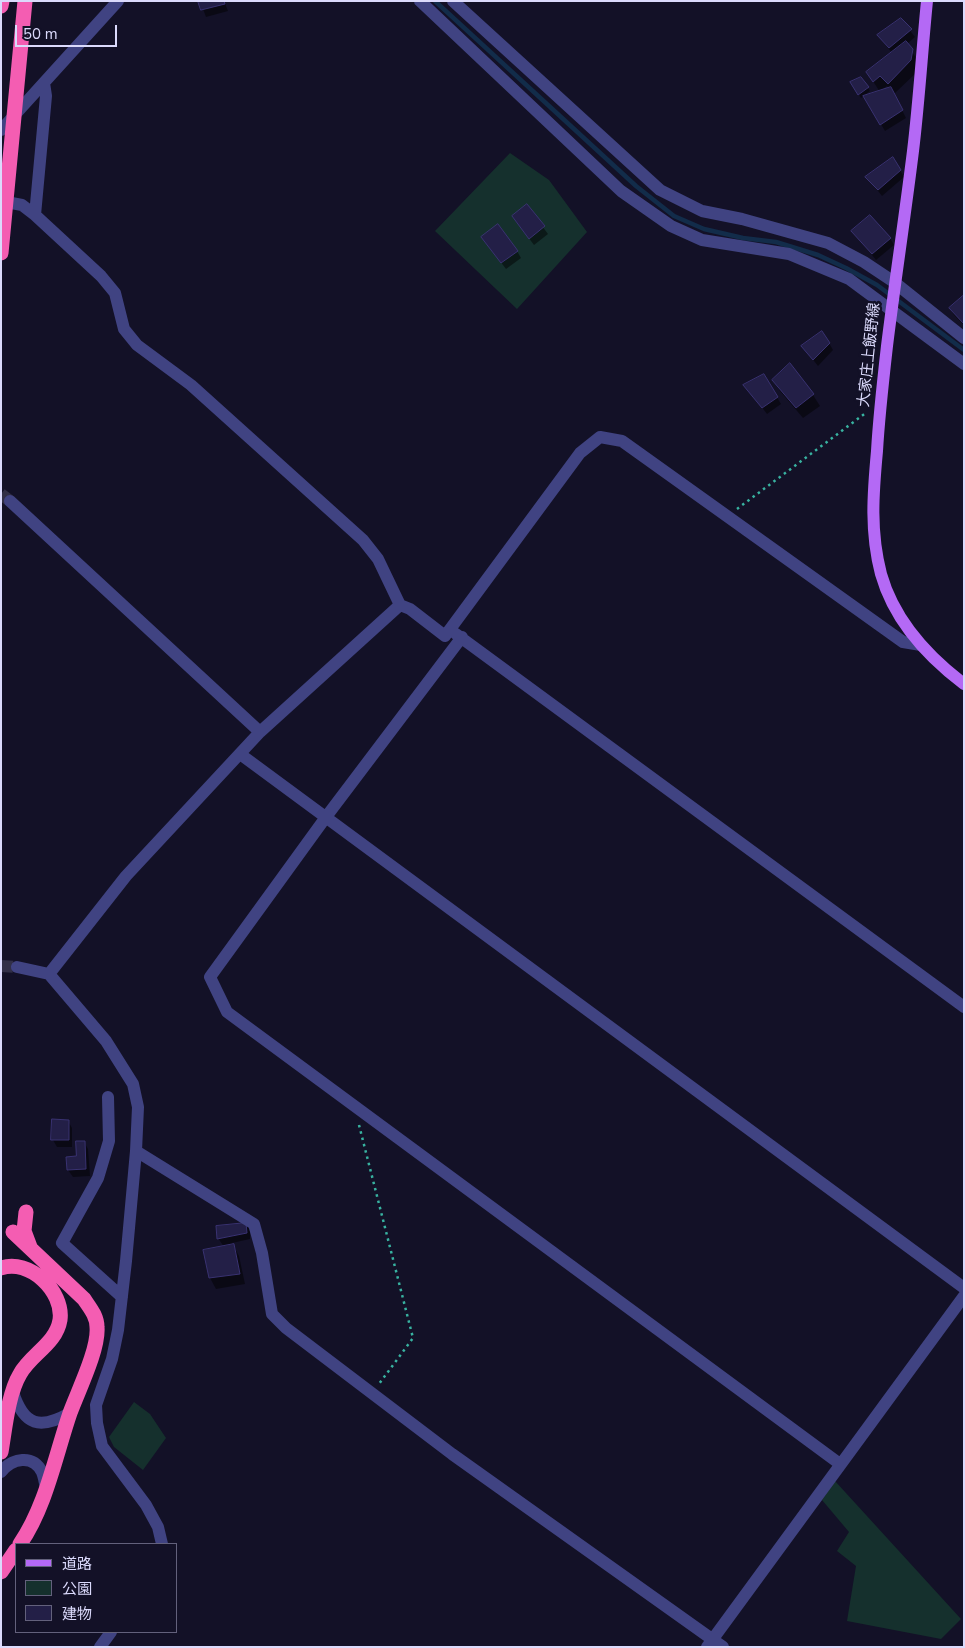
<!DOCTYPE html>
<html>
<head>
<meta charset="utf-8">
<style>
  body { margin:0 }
  #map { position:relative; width:965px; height:1648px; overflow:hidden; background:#131127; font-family:"Nunito Sans","Noto Sans JP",sans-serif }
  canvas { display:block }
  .frame { position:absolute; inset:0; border:2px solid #dbdafc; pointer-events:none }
  .legend { position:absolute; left:15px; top:1543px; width:162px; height:90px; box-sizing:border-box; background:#131127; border:1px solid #63617c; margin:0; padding:6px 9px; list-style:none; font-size:15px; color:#dbdafc }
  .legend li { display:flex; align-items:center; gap:10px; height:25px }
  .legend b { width:25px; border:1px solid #63617c }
  .scale { position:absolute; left:15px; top:25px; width:102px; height:22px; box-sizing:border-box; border:2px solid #dbdafc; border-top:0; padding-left:6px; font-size:15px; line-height:18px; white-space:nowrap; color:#dbdafc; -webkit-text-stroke:4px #131127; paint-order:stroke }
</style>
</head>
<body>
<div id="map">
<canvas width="965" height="1648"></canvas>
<div class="frame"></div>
<ul class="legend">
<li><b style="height:6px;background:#b469f5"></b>道路</li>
<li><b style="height:14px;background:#15302d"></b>公園</li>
<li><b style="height:14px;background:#231f47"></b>建物</li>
</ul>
<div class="scale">50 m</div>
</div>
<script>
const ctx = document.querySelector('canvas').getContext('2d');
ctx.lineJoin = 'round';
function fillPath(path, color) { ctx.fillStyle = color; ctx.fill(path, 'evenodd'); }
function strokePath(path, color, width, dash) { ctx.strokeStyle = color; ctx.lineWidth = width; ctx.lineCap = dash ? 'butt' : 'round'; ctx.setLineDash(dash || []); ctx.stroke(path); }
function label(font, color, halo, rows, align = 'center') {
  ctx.font = font + ' "Nunito Sans","Noto Sans JP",sans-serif'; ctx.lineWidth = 5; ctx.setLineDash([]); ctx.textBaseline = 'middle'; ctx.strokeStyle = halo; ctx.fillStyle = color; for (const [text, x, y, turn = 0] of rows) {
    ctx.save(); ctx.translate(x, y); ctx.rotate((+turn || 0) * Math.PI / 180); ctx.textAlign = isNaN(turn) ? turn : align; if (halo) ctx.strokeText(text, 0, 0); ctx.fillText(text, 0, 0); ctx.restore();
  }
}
fillPath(new Path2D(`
  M510 153 549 180 587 232 517 309 435 231Z
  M134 1402 150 1414 166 1438 143 1470 114 1447 109 1437Z
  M835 1481 961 1619 941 1639 847 1621 856 1566 837 1551 849 1532 822 1500Z`), '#15302d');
fillPath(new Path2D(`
  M200 1H224L228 11 206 17Z
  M901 19 915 37 907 44 918 61 917 72 894 94 906 118 885 131 865 97 880 92 867 72 892 53 879 36ZM887 86 889 89 880 91Z
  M852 83 868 88 870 91 861 98Z
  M900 170 904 177 882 196 867 177Z
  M527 206 548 234 534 245 513 217Z
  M853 231 890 238 894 245 876 260Z
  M487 244 517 251 521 258 506 269Z
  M964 296V325L954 315 950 309Z
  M829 343 833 350 818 366 803 347Z
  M789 365 813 395 820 406 803 418 780 391 774 380Z
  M764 376 781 404 767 414 745 385Z
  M68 1121 72 1128V1147H57L53 1140Z
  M84 1142 88 1149 90 1176 73 1177 68 1170V1158L78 1157Z
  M246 1224 250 1231V1239L232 1243 239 1256 245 1284 216 1289 210 1278 204 1251 224 1247 218 1238Z`), '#0007');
strokePath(new Path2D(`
  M435 1 636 186 674 216 704 229 743 238 776 242 818 255 846 268 877 285 964 350`), '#122c4a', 4.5);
const building = new Path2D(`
  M198 1H224L225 4 201 10Z
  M901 18 912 29 889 48 877 35Z
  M906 41 913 49 911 60 888 84 880 76 873 82 866 72Z
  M861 77 869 87 858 95 850 82Z
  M891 87 903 110 880 125 863 96Z
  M893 157 901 170 878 190 865 177Z
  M527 204 545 226 529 239 512 216Z
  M870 215 891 238 872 254 851 231Z
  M498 224 518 251 501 263 481 237Z
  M964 295V324L949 308Z
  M822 331 830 343 813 360 801 346Z
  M790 363 814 394 796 408 772 380Z
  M764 374 778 397 762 408 743 385Z
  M52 1119 69 1120V1140H51Z
  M76 1141H85L86 1169 67 1170 66 1157 76 1156Z
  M246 1223 247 1233 217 1239 216 1226Z
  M234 1244 240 1274 209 1278 203 1250Z`);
fillPath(building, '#231f47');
strokePath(building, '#393271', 1);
strokePath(new Path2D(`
  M1 494 10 501
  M1 966 17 967`), '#312f47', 12, [12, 6]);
strokePath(new Path2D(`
  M737 509 867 412
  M359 1125 413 1338 379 1384`), '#38b2a0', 2.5, [2.5, 4]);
strokePath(new Path2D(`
  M420 1 621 191 671 226 702 240 789 254 849 279 964 364
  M453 1 660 190 702 211 742 219 828 243 864 262 894 282 964 338
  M1 130 118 1
  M1 201 22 205 35 215 101 276 115 293 124 329 137 345 191 385 363 540 378 559 400 605 410 609 445 636 580 453 600 437 622 441 903 642 921 645
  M35 215 46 96 44 83
  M10 501 260 732
  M456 634 964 1007
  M462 637 326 817 210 977 227 1012 840 1464
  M240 754 964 1288
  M17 967 49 974 106 1041 133 1084 138 1107 136 1151 126 1261 118 1330 112 1359 96 1405 97 1423 102 1446 146 1505 158 1527 162 1544
  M49 974 126 876 260 732 400 605
  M108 1097 109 1141 98 1178 62 1243 122 1297
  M136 1151 254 1224 262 1253 272 1314 286 1328 452 1454 723 1647
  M13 1392C24 1426 40 1430 70 1413
  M1 1472C12 1458 33 1454 42 1472 44 1477 45 1483 46 1489
  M100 1647 111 1632
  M707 1647 964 1296`), '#404382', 12);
strokePath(new Path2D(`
  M927 1C922 51 919 102 913 151 905 216 895 281 887 346 883 381 879 416 877 451 873 494 870 532 881 574 894 620 927 656 964 684`), '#b469f5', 12);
strokePath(new Path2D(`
  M1 6 2 1
  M1 253 25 1
  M26 1212 24 1231 30 1247
  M13 1232 84 1299C90 1308 97 1316 97 1327 99 1349 78 1391 70 1413 55 1457 46 1506 20 1544
  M1 1268C29 1258 64 1291 60 1320 56 1344 31 1354 20 1374 8 1394 5 1429 1 1452
  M1 1572 16 1550`), '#f45db2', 15);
label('15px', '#dbdafc', '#131127', [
  ["大家庄上飯野線",870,355,-84]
]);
</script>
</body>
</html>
